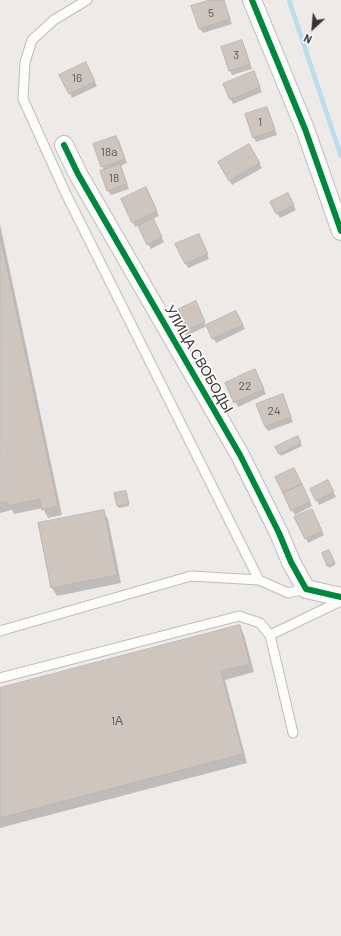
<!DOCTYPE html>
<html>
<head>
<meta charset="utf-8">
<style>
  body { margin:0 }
  #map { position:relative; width:341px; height:936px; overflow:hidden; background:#eeeae7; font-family:Barlow,sans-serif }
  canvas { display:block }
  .north { position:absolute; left:293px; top:8px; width:40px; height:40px; -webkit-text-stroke:3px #fff; paint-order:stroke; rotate:206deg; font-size:11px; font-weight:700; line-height:16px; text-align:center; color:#373432 }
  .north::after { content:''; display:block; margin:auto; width:14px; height:18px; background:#373432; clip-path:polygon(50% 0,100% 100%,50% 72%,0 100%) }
</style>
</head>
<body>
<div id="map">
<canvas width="341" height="936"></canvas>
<div class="north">N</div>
</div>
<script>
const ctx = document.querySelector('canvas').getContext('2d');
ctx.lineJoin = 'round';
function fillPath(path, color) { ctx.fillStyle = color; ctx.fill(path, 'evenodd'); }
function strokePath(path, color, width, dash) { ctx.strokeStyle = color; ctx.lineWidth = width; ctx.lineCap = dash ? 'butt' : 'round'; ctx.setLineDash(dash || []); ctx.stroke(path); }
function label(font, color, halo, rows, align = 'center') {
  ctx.font = font + ' Barlow,sans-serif'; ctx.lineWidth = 3; ctx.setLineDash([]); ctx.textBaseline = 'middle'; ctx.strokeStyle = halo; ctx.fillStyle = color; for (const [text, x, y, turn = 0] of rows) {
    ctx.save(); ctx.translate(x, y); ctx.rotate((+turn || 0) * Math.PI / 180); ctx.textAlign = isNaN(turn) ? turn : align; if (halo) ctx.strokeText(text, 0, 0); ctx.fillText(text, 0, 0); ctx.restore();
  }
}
fillPath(new Path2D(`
  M213 0H223L232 24 203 33 200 29 193 7Z
  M242 41 244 45 252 69 232 75 230 71 222 47Z
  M88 68 97 86 72 98 61 76Z
  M256 77 262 92 233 104 231 99Z
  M266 108 269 112 277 135 256 142 254 137Z
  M116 137 119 141 127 163 120 166 122 170 129 189 111 195 108 191 102 172 104 171 94 145Z
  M249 146 262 168 232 185 219 162Z
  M148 193 159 216 152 219 164 242 151 249 139 225 135 227 133 222Z
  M290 199 296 210 280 218 277 213Z
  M0 224 62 515 48 518 43 508 14 514 12 510 0 513Z
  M201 240 209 259 188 268 177 245Z
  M198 307 206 326 238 316 245 329 216 343 207 326 186 336 174 312Z
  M257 375 266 394 238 407 227 384Z
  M285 400 293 422 268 431 265 426Z
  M297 438 302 446 281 456 277 447Z
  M296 474 312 506 295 515 292 510Z
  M330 486 336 497 319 505 317 500Z
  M126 492 129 506 119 508 118 506Z
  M103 511 108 519 121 583 57 596 52 588 39 524Z
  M314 515 324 535 308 543 306 538Z
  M330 553 335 565 329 568 323 554Z
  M239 626 244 635 254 672 225 680 247 763 0 828V689Z`), '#0003');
strokePath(new Path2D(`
  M289 0 341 156`), '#bbdced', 4.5);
const building = new Path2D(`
  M210 0H224L230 19 199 29 191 6Z
  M242 40 250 64 229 71 221 47Z
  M86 62 95 82 69 94 59 75Z
  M254 71 260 87 230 100 223 84Z
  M267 107 275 130 253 138 245 114Z
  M116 136 125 159 101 167 93 144Z
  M249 144 260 163 229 181 218 162Z
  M120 164 127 184 107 191 100 171Z
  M146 187 157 211 132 223 121 199Z
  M288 193 294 205 276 214 270 202Z
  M153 218 162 237 147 245 138 226Z
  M199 234 208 254 185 264 175 244Z
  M0 235 58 506 42 510 40 499 8 506V502L0 503Z
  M196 301 205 322 182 332 173 312Z
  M236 311 243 325 212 339 206 325Z
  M255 369 264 389 234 403 225 383Z
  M283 394 291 417 265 427 256 404Z
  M298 436 301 443 279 454 275 447Z
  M294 468 302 484 283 493 275 477Z
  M328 480 334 492 316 501 310 489Z
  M302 484 310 502 291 511 283 493Z
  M126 491 129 504 117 506 114 493Z
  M312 509 322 531 305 539 294 517Z
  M104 510 117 575 51 588 38 523Z
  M329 550 335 563 327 566 322 553Z
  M240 625 250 664 221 671 243 754 0 818V688Z`);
fillPath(building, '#cec5be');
strokePath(building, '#b8b5b3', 1);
const service = new Path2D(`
  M87 0 54 20 32 40 25 62 23 99 66 194 259 580
  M0 631 191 576 259 580 288 593 306 589
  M270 635 341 601
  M0 678 239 616 260 623 270 635 293 733`);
const minor = new Path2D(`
  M252 0 305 129 341 231
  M64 145 78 174 240 455 279 533 291 562 306 589 341 597`);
strokePath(service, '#bfbcba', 11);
strokePath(minor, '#bfbcba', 20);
strokePath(service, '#fcfcfb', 9);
strokePath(minor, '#fcfcfb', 18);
strokePath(new Path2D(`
  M252 0 305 129 341 231
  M64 145 78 174 240 455 279 533 291 562 306 589 341 597`), '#00873e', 6);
label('12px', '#5d5855', null, [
  ["5",211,13],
  ["3",236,55],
  ["16",77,78],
  ["1",260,122],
  ["18a",109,152],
  ["18",114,178],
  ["22",245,386],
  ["24",274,411],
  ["1А",117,721]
]);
label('14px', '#373432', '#fff', [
  ["УЛИЦА СВОБОДЫ",199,359,60]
]);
</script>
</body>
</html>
